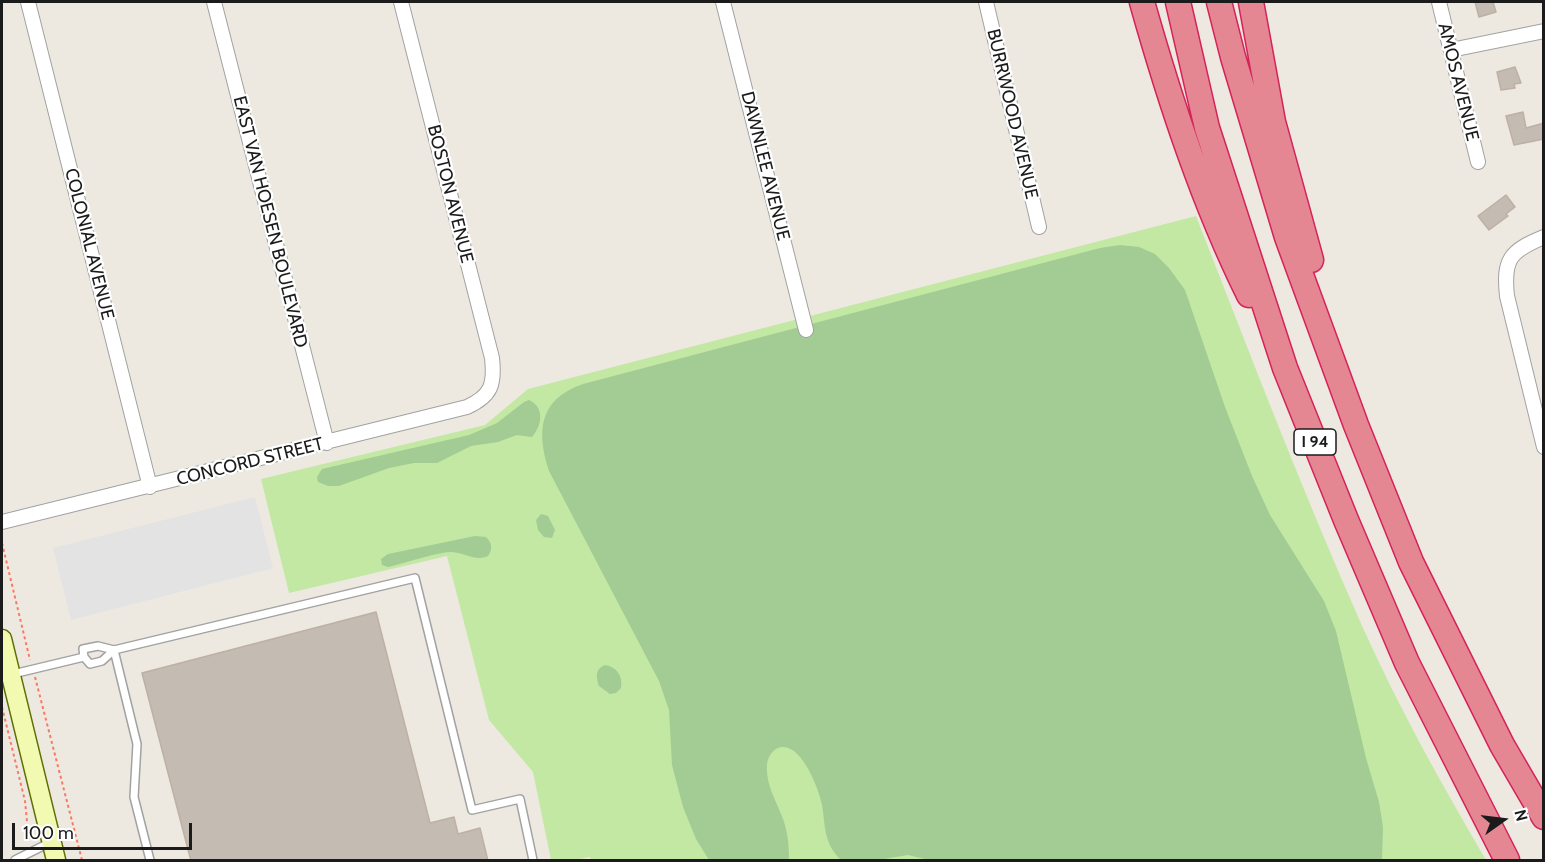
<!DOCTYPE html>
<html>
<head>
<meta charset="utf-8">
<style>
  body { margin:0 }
  #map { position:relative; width:1545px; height:862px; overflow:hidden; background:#ede9e0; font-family:Cabin,sans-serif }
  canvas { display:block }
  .frame { position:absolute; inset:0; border:3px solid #1b1b1b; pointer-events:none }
  .north { position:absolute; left:1473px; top:790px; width:60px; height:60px; -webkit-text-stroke:4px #fff; paint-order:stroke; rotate:76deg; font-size:16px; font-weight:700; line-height:24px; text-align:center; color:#1b1b1b }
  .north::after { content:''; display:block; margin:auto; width:21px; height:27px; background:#1b1b1b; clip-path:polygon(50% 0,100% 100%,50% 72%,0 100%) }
  .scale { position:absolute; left:12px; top:823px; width:180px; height:27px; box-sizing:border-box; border:3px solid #1b1b1b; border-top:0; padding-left:8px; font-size:18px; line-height:21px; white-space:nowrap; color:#1b1b1b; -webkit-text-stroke:4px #fff; paint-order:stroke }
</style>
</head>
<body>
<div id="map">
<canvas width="1545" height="862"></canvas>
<div class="frame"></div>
<div class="north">N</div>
<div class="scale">100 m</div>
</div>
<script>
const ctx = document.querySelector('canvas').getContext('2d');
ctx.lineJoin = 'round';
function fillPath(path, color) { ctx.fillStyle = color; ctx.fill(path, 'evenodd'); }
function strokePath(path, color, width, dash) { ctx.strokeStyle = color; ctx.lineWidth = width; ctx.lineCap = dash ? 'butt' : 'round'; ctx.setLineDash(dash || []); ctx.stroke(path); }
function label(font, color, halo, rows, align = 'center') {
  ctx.font = font + ' Cabin,sans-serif'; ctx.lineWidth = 4.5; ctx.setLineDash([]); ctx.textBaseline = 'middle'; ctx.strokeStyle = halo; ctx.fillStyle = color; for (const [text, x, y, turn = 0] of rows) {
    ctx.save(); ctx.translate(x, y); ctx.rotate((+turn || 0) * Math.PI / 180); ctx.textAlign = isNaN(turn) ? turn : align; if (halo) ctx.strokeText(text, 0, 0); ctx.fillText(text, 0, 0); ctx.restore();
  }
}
fillPath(new Path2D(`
  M1196 216C1250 354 1303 493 1363 628 1399 708 1442 785 1486 860H591L590 857 575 860H551L533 772 489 720 447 556 289 593 261 479 485 425 528 389Z`), '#c3e8a4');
fillPath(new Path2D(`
  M1120 245 1139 247 1155 254 1169 268 1185 290 1225 407 1252 476 1270 515 1324 601 1336 631 1366 758 1379 802 1383 827 1382 860H929L908 855 878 860H841C835 854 829 846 827 837 824 827 824 816 822 805 819 789 800 739 778 748 771 751 767 759 767 766 766 786 777 802 783 819 788 833 789 846 789 860H709L696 839 683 807 672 765 669 710 659 681 549 471C536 431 539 399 583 384L1100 248Z
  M529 400C545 407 542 426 532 437L517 435 498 442 471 446 437 463H414L389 468 339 486H328L318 482 317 477 322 469 469 435 497 423 524 402Z
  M541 514 548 516 555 530 552 538 544 537 538 530 536 520Z
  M475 536 486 537C492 543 493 549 488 556 475 562 464 552 450 552 434 553 406 563 388 567L382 565 381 559 388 554Z
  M605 665C617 667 623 676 621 688L616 693 610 694 599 686C596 677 595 669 605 665Z`), '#a2cc94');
fillPath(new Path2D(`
  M255 497 273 568 71 620 53 548Z`), '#e3e3e3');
const building = new Path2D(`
  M1475 2H1493L1496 12 1479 17Z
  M1515 67 1521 83 1514 84 1515 88 1501 90 1497 72Z
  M1523 112 1526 128 1544 123V139L1514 145 1506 116Z
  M1506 195 1515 207 1506 214 1508 216 1489 230 1478 216Z
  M376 612 430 823 454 817 458 834 480 828 488 861H191L142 673Z`);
fillPath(building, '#c4bbb3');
strokePath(building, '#beb0a2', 1.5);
const lane = new Path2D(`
  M114 650 102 661 90 664 84 657 83 649 98 646 114 650 415 578 472 810 520 799 533 860
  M114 650 137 744 134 797 150 860
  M13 674 84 657
  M15 860 49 843`);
const street = new Path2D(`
  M28 2 150 487
  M214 2 327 443
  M723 2 806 330
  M986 2 1039 227
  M1439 2 1478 162
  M1451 50 1544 31
  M1544 237C1510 251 1503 259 1507 296L1544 447
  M2 522 467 407C491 396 495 385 492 358L401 2`);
const secondary = new Path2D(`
  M2 639 56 860`);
const highway = new Path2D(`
  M1142 2C1170 101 1203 202 1249 295
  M1178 2 1207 128 1285 368 1346 520 1407 663 1507 860
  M1219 2 1233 57 1287 237 1356 425 1411 562 1502 745 1544 817
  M1251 2 1273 122 1311 260`);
strokePath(lane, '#a2a2a2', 10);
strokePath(street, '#a2a2a2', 16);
strokePath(secondary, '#5f6f04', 21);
strokePath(highway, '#d42358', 27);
strokePath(new Path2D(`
  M2 543 30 660
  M35 677 82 860
  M2 707 25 801 29 842`), '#f97a64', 2, [3, 3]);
strokePath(lane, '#fff', 7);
strokePath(street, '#fff', 14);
strokePath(secondary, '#f2f9b1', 18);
strokePath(highway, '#e58693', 24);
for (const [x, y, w] of [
  [1315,442,42]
]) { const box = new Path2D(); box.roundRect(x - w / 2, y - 13, w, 26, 4.5); ctx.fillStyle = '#fff'; ctx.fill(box); strokePath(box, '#1b1b1b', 1.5); }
label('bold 16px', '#1b1b1b', null, [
  ["I 94",1315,442]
]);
label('18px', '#1b1b1b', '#fff', [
  ["AMOS AVENUE",1458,82,76],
  ["BURRWOOD AVENUE",1012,114,77],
  ["DAWNLEE AVENUE",765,166,76],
  ["BOSTON AVENUE",450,194,76],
  ["EAST VAN HOESEN BOULEVARD",270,222,76],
  ["COLONIAL AVENUE",89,244,76],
  ["CONCORD STREET",250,462,-14]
]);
</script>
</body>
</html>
